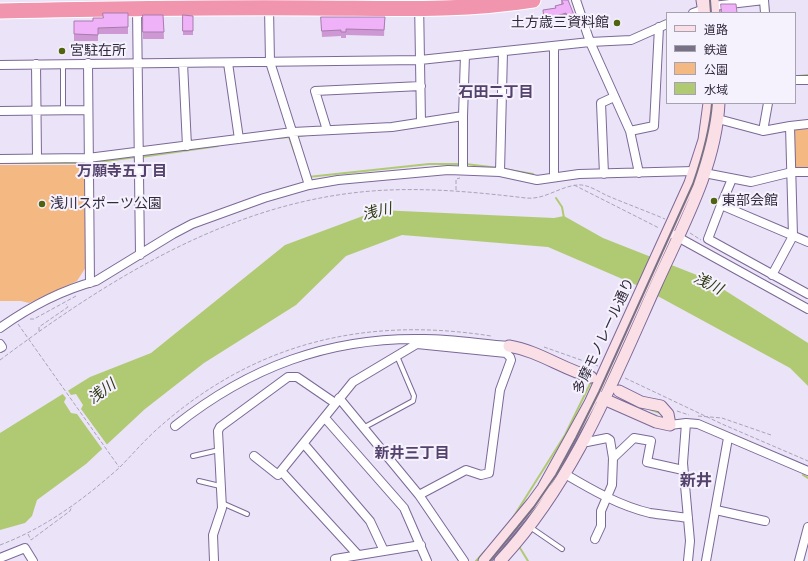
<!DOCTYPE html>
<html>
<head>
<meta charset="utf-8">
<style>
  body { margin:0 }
  #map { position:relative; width:808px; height:561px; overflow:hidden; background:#ebe3f8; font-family:"IBM Plex Serif","Noto Sans JP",serif }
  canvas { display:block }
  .legend { position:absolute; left:666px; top:12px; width:130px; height:92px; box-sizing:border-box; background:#f6f2fd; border:1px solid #a7a2b0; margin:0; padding:5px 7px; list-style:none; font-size:12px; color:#31293d }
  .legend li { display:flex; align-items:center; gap:8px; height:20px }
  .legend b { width:20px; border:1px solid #a7a2b0 }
</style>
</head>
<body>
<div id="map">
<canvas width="808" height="561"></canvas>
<ul class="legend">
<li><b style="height:5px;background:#fbdfe7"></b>道路</li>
<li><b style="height:5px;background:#797186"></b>鉄道</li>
<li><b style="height:11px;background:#f4b882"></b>公園</li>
<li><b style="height:11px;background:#b0ca73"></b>水域</li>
</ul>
</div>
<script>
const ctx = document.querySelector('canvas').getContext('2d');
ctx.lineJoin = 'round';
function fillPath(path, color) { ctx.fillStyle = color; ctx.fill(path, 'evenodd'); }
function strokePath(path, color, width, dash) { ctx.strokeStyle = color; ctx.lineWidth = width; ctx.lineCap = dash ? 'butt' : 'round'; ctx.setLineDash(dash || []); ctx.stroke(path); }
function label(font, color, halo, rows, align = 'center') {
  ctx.font = font + ' "IBM Plex Serif","Noto Sans JP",serif'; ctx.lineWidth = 4; ctx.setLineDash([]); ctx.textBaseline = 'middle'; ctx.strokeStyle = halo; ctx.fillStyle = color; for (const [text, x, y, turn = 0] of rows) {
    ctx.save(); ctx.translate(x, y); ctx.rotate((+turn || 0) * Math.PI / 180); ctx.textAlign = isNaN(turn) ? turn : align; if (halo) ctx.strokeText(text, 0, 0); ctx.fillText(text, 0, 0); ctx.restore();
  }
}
fillPath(new Path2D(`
  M808 127V172H792V128Z
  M0 165H84L86 267 77 281 29 303 21 301H0Z`), '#f4b882');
fillPath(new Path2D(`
  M379 210 554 218 564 216 603 238 707 279 808 343V386L790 368 641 287 548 247 402 235 346 256 296 305 204 363 145 409 86 464 37 500 32 516 25 523 0 530V433L90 377 151 353 285 245Z`), '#b0ca73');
fillPath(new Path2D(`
  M67 389 71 395 76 394 83 405 81 409 108 446 103 450 77 414 71 413 64 402 66 398 61 392Z`), '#ebe3f8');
strokePath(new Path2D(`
  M768 4 769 13
  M754 5H760
  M798 76 808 75
  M300 136 307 135
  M279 138 289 137 295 154
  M141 157 218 146
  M0 163H87
  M91 163 136 157
  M465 164 499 168
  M503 169 533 174
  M308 177 429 164H461
  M556 198 562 207 564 218
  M649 409 660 413
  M803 475 808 478
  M514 516 565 435 591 382 593 383
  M520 548 528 561
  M476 561 486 550`), '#b0ca73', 2);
const lane = new Path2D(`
  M63 110V64
  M363 428 413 401 414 396 397 356
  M193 456 219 450
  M199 481 220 486
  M222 503 247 514
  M530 527 562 549`);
const street = new Path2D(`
  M419 0 421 122
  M576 0 590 42 630 131 639 173
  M764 0 765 13
  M269 8 270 62 309 185
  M137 9 140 255
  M693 13 713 6 764 0
  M88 63 90 283
  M183 63 187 146
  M228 63 239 139
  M36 64 37 158
  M0 65 420 60 590 42 631 40 667 24
  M795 80H808
  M768 103 763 131 790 126
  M0 111 88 110
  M463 116 465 55
  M718 119 763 131
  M327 130 315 91 421 86
  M630 131 654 126 659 27
  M0 159 88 158 293 132 392 127 463 116V170
  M500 172 503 52
  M604 174 601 103 614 97
  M554 177V46
  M721 205 732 179
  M674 235 808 309
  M808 242 721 205 708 239 808 294
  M772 275 793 236 790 126 808 124
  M0 328C28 308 62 290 96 281L173 234 192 224 264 198 309 185 338 180 448 170 500 172 537 180 579 174 694 171 751 182 792 172H808
  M0 344 2 347 0 348
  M417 344 506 353 510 357 511 360 500 390 489 473 481 475 466 470 419 495
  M339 398 419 495 464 561
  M325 418 404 508 427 561
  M686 423 683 463 690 541 688 561
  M670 425 686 423 698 424 808 471
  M175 426C249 367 329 337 424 339 452 339 481 344 509 346
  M583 440 587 442 607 438 610 440 613 458 612 485 601 511V526L595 539
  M304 444 370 521 384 551
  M254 456 278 475 281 471 358 555
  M613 458 634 438 651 441 647 462 683 470
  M281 471 353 382 420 342
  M565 474C592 490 620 506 650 513 663 515 675 516 688 518
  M716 510 765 521
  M0 558 25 548 33 561
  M335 559 421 545
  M214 561 213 535 222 508 218 431 220 427 288 377H297L335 403
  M706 561 728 438
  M799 561 808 527`);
const secondary = new Path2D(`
  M702 0 704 13
  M713 0 714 13
  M509 346C539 351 562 369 591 377
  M597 396 656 422 670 425 668 414 661 406 641 402 619 391
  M484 561 532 503 543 488 590 403 690 183 704 140 709 103
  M500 561C573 483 613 381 656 285 682 227 716 167 719 103`);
const highway = new Path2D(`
  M0 11C103 9 206 7 309 8 384 8 459 12 533 0`);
strokePath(lane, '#7b6997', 6);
strokePath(street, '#7b6997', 10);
strokePath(secondary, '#7b6997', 13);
strokePath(highway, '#fff', 17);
strokePath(new Path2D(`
  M574 185 659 228
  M456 190V179L460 178
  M690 233 701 240
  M30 319H34L76 296
  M18 324 119 467
  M39 331V327L68 307 66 304
  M544 347 598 366
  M0 360C110 278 231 202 372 191 424 187 475 192 526 198 545 200 560 186 578 185 588 184 599 192 608 196 627 204 646 211 665 219
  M625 378 722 424 808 461
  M677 411 689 415
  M698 416 722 418 771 435
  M28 534 31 540 70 511 72 506
  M0 545C45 528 83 500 119 468 131 456 142 443 155 431 252 343 364 316 491 336`), '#aaa2b7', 1, [4, 2]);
strokePath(lane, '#fff', 4);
strokePath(street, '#fff', 8);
strokePath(secondary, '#fbdfe7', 11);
strokePath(highway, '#f195ae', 15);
strokePath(new Path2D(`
  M710 0 711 13
  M490 561 534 507 556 475 576 438 599 392 693 184C702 158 710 131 712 103`), '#797186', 2);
fillPath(new Path2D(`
  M561 0 574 20 567 22 566 18 553 22V25L544 26 543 10 555 8V6L561 4Z
  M128 13V34H98V41H74V21H93L103 18Z
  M143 15H163L164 39H143Z
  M183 15 193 16V35H183Z
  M321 17H385L384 36 346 35V38H341V36L322 37Z`), '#ce98d4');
fillPath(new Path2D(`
  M566 13V18L553 22V17Z
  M574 15V20L567 22V18Z`), '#a77cad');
const building = new Path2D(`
  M562 0H568L574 15 567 18 566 13 553 17V20L544 21 543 10 556 8 555 6 563 4Z
  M721 4H736L737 13H722Z
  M103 13H128V27L98 28V35L74 34V21H93V18H103Z
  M143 15H163L164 32H143Z
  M183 15 193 16V31H183Z
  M321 17H385L384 30 346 29V32H341V30L322 31Z`);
fillPath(building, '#efb1f7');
strokePath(building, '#a77cad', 1);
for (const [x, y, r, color] of [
  [617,23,4,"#50640f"],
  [62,51,4,"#50640f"],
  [714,201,4,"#50640f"],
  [42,204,4,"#50640f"]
]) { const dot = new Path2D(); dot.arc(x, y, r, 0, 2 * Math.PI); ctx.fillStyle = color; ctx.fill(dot); strokePath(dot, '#f6f2fd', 1.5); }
label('14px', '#31293d', '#f6f2fd', [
  ["土方歳三資料館",609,23,"right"],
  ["宮駐在所",70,51],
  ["東部会館",722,201],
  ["浅川スポーツ公園",50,204]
], 'left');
label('14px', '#31293d', '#f6f2fd', [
  ["多摩モノレール通り",604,336,-65]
]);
label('bold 15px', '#54426d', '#f6f2fd', [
  ["石田二丁目",496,93],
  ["万願寺五丁目",122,172],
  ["新井三丁目",412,454]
]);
label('italic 15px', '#313b16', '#f6f2fd', [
  ["浅川",377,212,-13],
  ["浅川",708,284,27],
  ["浅川",102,392,-36]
]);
label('bold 16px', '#54426d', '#f6f2fd', [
  ["新井",696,481]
]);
</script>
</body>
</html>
